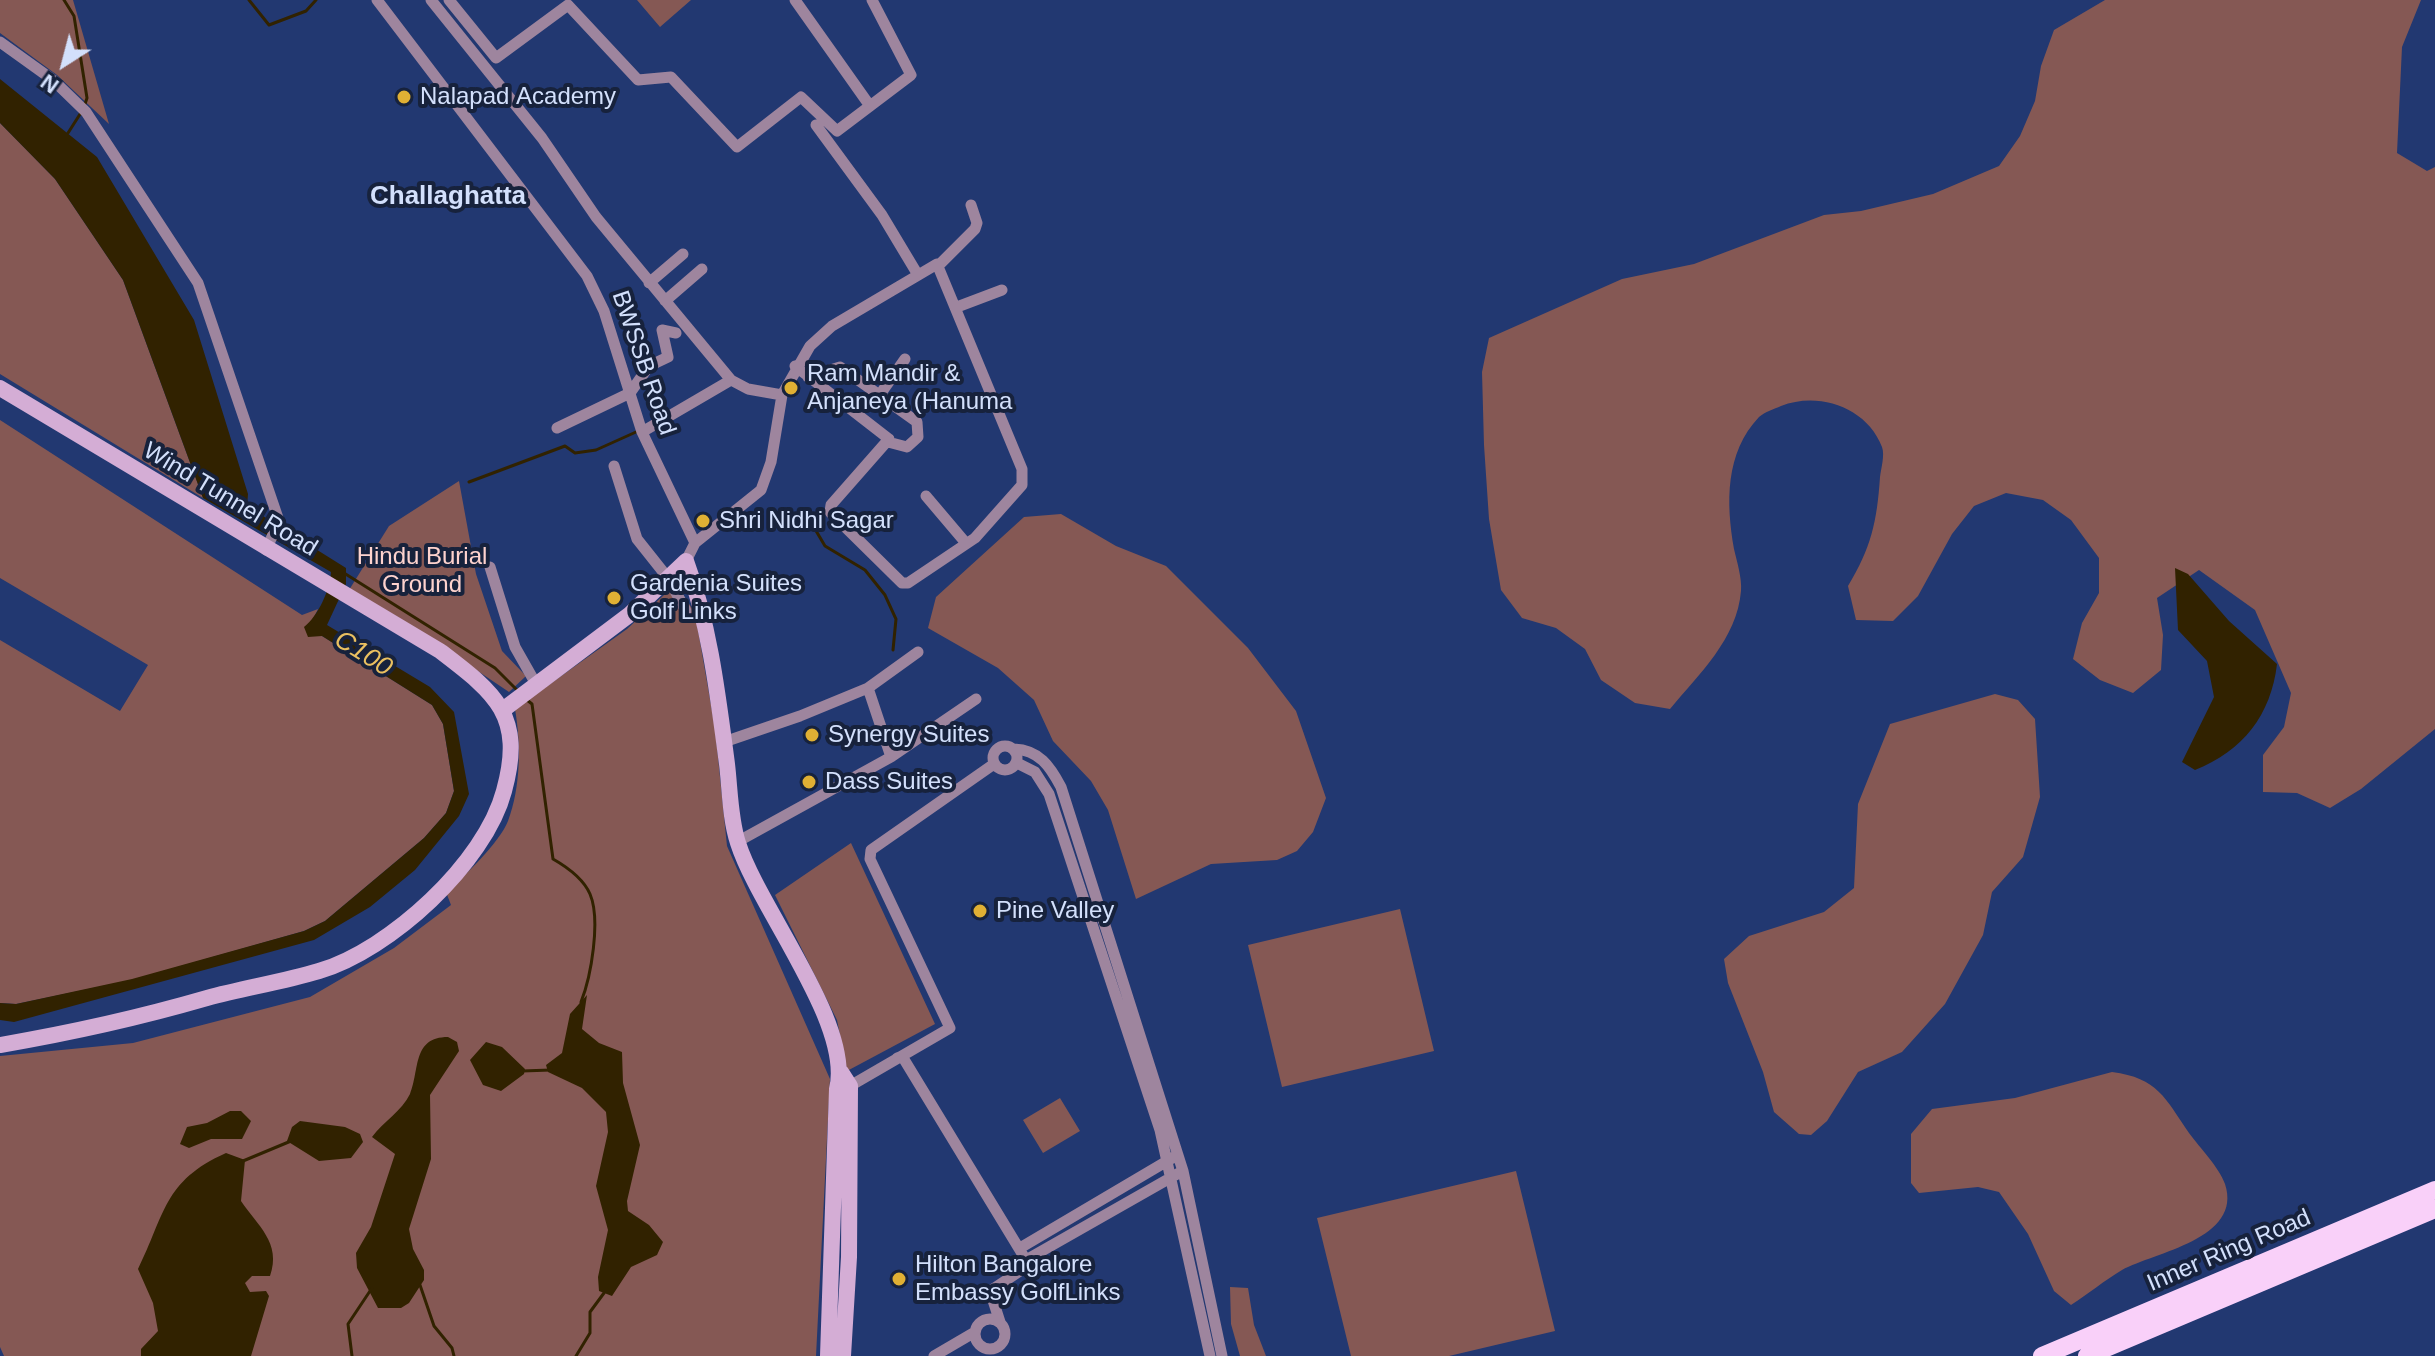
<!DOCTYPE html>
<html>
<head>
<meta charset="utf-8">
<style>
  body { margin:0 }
  #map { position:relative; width:2435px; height:1356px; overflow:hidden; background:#223871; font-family:Helvetica,sans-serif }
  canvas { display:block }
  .north { position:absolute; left:24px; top:24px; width:80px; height:80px; -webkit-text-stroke:6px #17223c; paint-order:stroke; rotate:216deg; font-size:22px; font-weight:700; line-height:32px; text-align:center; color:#d3e0fc }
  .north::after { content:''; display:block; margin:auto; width:28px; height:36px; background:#d3e0fc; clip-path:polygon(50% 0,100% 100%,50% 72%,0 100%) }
</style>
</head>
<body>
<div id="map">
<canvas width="2435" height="1356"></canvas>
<div class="north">N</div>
</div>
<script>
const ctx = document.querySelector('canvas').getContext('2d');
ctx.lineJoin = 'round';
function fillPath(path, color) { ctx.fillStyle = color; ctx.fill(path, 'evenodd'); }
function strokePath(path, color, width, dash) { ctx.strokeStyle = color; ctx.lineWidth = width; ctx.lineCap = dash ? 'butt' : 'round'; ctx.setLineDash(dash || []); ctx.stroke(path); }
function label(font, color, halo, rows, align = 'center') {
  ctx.font = font + ' Helvetica,sans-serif'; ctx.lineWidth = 8; ctx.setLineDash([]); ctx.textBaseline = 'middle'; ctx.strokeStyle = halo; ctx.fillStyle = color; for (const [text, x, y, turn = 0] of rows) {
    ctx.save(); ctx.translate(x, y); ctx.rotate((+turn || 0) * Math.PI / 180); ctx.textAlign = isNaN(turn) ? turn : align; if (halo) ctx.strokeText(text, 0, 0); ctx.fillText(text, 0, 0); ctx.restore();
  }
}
fillPath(new Path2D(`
  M0 0H73L109 124 57 75 0 33Z
  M637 0H691L660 27Z
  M2105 0H2421L2402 47 2397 153 2427 171 2435 167V729L2361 789 2330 808 2297 793 2263 792V755L2284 727 2291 693 2255 610 2199 570 2157 598 2163 635 2161 670 2133 693 2100 680 2073 659 2082 623 2099 593V558L2071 520 2043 500 2006 493 1974 506 1952 534 1918 596 1893 621 1856 620 1848 586C1871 548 1877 522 1880 477 1881 469 1885 455 1882 447 1867 407 1818 391 1781 406 1774 409 1765 412 1759 417 1725 453 1726 503 1734 549 1737 562 1742 578 1741 591 1737 639 1699 674 1670 709L1635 703 1601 680 1585 649 1556 628 1522 618 1501 590 1489 519 1484 445 1482 372 1489 338 1622 279 1694 264 1824 215 1861 211 1933 194 1999 166 2020 136 2035 101 2041 66 2054 30Z
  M0 123 55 179 123 280 203 498 0 374Z
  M0 420 302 615 318 609 312 621 322 636 432 705 443 724 454 791 446 813 424 838 325 921 304 931 132 980 16 1004 0 1003V640L120 711 148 665 0 578Z
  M459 481 476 574 502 651 526 676 509 692 396 616 349 590 389 526Z
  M1061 514 1116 546 1166 566 1248 648 1296 711 1326 798 1313 832 1297 851 1277 860 1211 864 1136 899 1108 810 1091 781 1053 741 1034 700 998 668 928 628 936 597 1024 517Z
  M676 584 695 613 715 728 727 846 830 1079 816 1356H4L0 1347V1056L133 1043 310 997 394 948 451 905 446 892C464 877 500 842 508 821 521 787 521 744 515 709L627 629Z
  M1995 694 2018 700 2035 719 2040 797 2023 857 1992 892 1983 935 1945 1004 1902 1052 1858 1072 1827 1121 1811 1135 1799 1134 1774 1112 1763 1072 1728 983 1724 959 1749 936 1824 912 1854 888 1858 804 1890 724Z
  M851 843 935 1024 847 1071 837 1020 775 895Z
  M1400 909 1434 1051 1282 1087 1248 945Z
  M2112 1072C2158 1078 2165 1098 2189 1133 2200 1148 2219 1167 2225 1184 2243 1239 2155 1252 2122 1270 2105 1280 2088 1294 2071 1305L2054 1291 2028 1234 1999 1192 1978 1187 1919 1193 1911 1183V1134L1932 1109 2015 1098Z
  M1060 1098 1080 1131 1043 1153 1023 1120Z
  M1516 1171 1555 1331 1449 1356H1351L1317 1218Z
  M1230 1287 1248 1288 1254 1325 1266 1356H1240L1231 1324Z`), '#855854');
fillPath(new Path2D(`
  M0 79 97 157 194 320 248 494 247 506 346 568V584L327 625 430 687 454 712 469 794 459 816 415 870 370 907 314 940 14 1022 0 1020V1003L16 1004 132 979 304 931 325 921 424 838 446 813 454 791 443 724 432 705 322 636 308 637 304 627C318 616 330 590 331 572L203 498 123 280 55 179 0 123Z
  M2175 568 2188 574 2229 621 2277 664C2271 715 2243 751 2195 770L2182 762 2214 697 2207 661 2178 630Z
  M587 995 582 1029 599 1043 622 1052 623 1083 640 1145 627 1201 628 1211 649 1225 663 1242 657 1255 631 1267 612 1296 599 1291 598 1277 608 1230 596 1186 608 1132 606 1112 582 1088 548 1072 546 1065 562 1053 570 1014Z
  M448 1037 457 1042 459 1051 430 1095 431 1159 409 1229 413 1249 424 1270V1280L409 1303 401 1308H378L357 1268 356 1253 371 1227 395 1154 372 1137C383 1122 402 1111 410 1094 420 1070 412 1037 448 1037Z
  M486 1042 502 1047 525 1069 524 1074 501 1091 483 1085 470 1060Z
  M230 1111H241L251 1121 242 1139H211L189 1148 180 1144 187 1127 207 1123Z
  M300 1121 345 1127 360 1134 363 1142 351 1158 319 1161 287 1141 292 1127Z
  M226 1153 245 1160 241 1201C257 1225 282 1243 270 1276H252L245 1283 250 1292 266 1291 269 1296 251 1356H141V1349L158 1331 153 1303 138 1269C165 1215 163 1181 226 1153Z`), '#312200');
strokePath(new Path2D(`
  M64 0 74 16 87 98 85 104
  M249 0 269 25 306 11 316 0
  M68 133 82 111
  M469 482 565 446 575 453 596 450 636 432
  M812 524 825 546 865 570 885 595 896 619 893 650
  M344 573 495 668 519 692
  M527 700 532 704 553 859C567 867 583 878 590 894 601 920 591 977 581 1002
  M522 1071 551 1070
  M243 1161 291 1141
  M420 1285 434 1326 452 1348 454 1356
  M352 1356 348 1324 372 1288
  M576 1356 590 1333V1312L604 1293`), '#312200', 3);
strokePath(new Path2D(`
  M377 0 587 276 604 311 642 432 695 543 686 561
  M431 0 542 138 596 217 731 380 748 389 782 395
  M449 0 496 58 568 5 638 80 671 77 737 147 801 97 837 131 911 75 872 0
  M795 0 870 106
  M0 42 53 80 86 112 198 283 279 521 266 550
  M816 125 882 215 918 275
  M939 265 975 229 977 223 971 205
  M649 283 683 254
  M665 301 702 269
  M957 307 1002 290
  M808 377 840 367 917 422 918 437 907 447 888 442
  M881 393 905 359
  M557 428 630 393 649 366 668 357 662 330 676 333
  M642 432 731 380
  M614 466 637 539 668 578 686 611
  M926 496 965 542
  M695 543 761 490 771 462 782 395 810 346 832 326 937 264 1022 469V485L975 538 908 583H902L830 512 831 505 889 439 795 366
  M490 567 515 647 536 684
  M868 688 891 757
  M724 742 800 716 868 688 918 652
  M993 758a12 12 0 1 1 24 0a12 12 0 1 1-24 0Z
  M1014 749C1039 750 1050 766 1061 787L1183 1171 1222 1356
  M1017 763 1035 772 1049 794 1160 1130 1210 1356
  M737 842 891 757 976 699
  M897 1058 902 1056 1029 1265 990 1291 1000 1322
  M850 1086 950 1028 870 859 871 850 994 764
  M1020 1248 1174 1157
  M1026 1260 1179 1173
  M975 1334a15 15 0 1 1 30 0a15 15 0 1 1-30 0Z
  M934 1356 975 1332`), '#9e859e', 11);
strokePath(new Path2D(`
  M0 388 440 651C495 693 525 715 504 791 485 863 390 950 319 971 282 982 244 988 207 998 138 1018 70 1033 0 1045
  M504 709 629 615 686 561C710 626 718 696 727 764 730 789 730 819 738 843 759 909 853 1024 837 1089L828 1356
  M841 1072 850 1086 849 1257 843 1356`), '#d4add5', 16);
strokePath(new Path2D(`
  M2042 1356 2435 1190
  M2087 1356 2435 1209`), '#f9d0f9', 18);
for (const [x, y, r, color] of [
  [404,97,8,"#e0b034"],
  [791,388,8,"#e0b034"],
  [703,521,8,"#e0b034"],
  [614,598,8,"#e0b034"],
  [812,735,8,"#e0b034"],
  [809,782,8,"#e0b034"],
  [980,911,8,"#e0b034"],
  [899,1279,8,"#e0b034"]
]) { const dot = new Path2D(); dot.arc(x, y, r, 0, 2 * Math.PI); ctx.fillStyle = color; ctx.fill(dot); strokePath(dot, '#17223c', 3); }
label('24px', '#d3e0fc', '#17223c', [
  ["Nalapad Academy",420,97],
  ["Ram Mandir &",807,374],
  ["Anjaneya (Hanuma",807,402],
  ["Shri Nidhi Sagar",719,521],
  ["Gardenia Suites",630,584],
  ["Golf Links",630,612],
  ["Synergy Suites",828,735],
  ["Dass Suites",825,782],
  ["Pine Valley",996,911],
  ["Hilton Bangalore",915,1265],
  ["Embassy GolfLinks",915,1293]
], 'left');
label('24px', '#d3e0fc', '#17223c', [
  ["BWSSB Road",643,363,71],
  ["Wind Tunnel Road",230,500,31],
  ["Inner Ring Road",2229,1251,-23]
]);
label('24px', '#fed3ce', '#17223c', [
  ["Hindu Burial",422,557],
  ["Ground",422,585]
]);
label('bold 26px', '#d3e0fc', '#17223c', [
  ["Challaghatta",448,197]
]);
label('italic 26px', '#eac060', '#17223c', [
  ["C100",363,654,32]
]);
</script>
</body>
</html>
